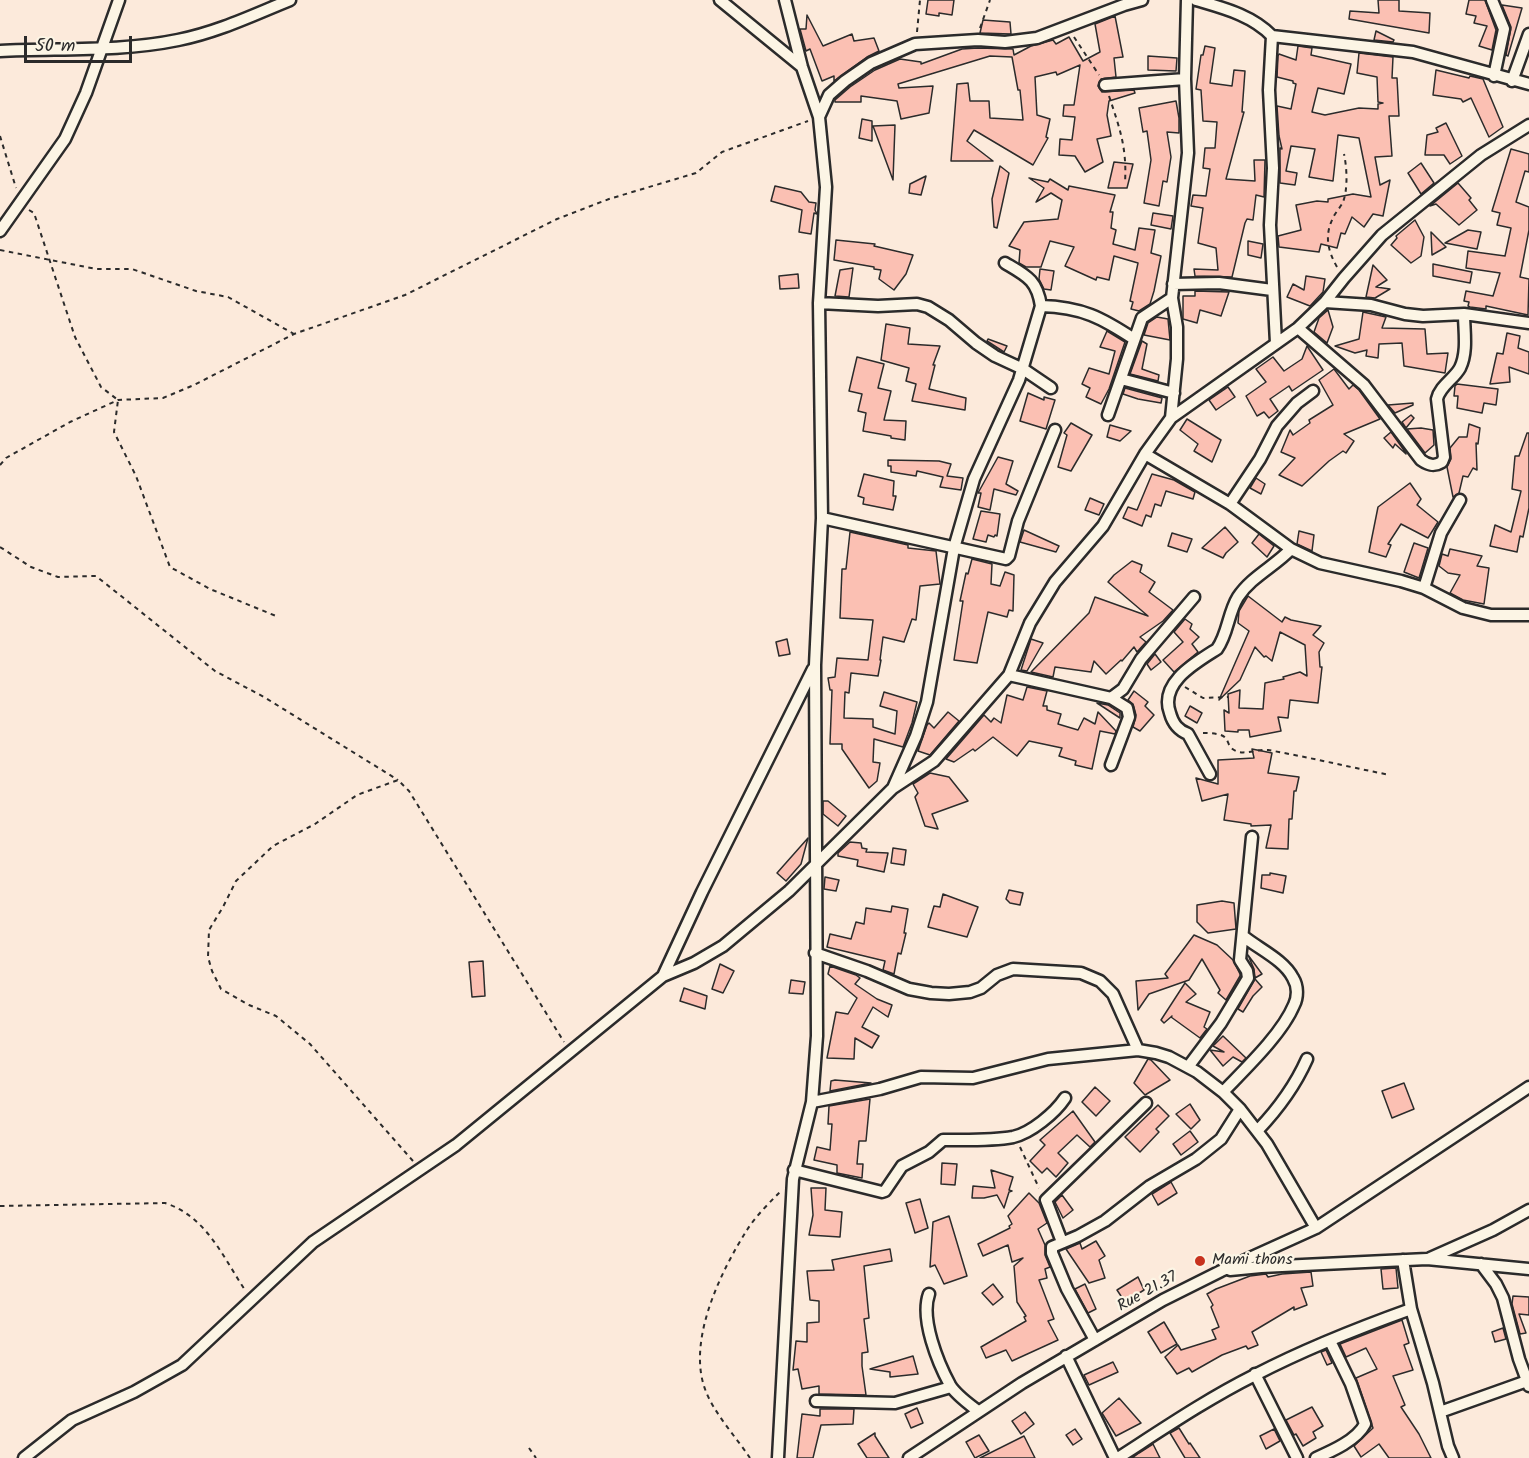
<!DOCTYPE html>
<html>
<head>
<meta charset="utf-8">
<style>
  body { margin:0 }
  #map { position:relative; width:1529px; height:1458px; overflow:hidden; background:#fceadb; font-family:Kalam,sans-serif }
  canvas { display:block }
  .scale { position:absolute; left:24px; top:36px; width:108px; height:27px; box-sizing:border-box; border:3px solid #2b2b2b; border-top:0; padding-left:8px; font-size:18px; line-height:21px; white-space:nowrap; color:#2b2b2b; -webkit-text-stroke:4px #fcf5e5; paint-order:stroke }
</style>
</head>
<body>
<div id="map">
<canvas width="1529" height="1458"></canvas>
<div class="scale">50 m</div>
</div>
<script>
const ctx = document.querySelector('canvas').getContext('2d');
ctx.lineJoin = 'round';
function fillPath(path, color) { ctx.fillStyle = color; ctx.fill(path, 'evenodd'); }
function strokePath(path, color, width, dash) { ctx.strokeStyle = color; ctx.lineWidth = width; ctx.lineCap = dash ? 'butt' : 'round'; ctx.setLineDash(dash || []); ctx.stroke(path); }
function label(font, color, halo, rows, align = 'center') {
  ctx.font = font + ' Kalam,sans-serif'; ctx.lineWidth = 4.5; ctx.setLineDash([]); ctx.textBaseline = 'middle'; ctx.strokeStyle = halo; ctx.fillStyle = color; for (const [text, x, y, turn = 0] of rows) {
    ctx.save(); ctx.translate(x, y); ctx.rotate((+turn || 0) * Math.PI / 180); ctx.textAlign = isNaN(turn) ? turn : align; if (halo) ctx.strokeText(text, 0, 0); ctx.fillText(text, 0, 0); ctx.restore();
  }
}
const building = new Path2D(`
  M928 0H954L952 15 939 13V16L926 14Z
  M1378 0H1399V11L1430 13 1429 33 1349 19 1350 11 1379 13Z
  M1469 0H1485L1496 30 1492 50 1479 46 1487 26 1474 23 1476 16 1466 14Z
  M1502 5 1522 8 1508 56 1506 55 1511 27Z
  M807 15 823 46 852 34 854 41 874 38 879 51 867 57 834 81V76L822 81 810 49 806 51 800 29H806Z
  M1115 16 1123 57 1114 58 1116 77 1101 79 1098 86 1102 92 1134 90 1135 93 1109 101 1107 115 1111 136 1097 139 1103 162 1085 172 1075 156 1059 155 1060 139 1072 140 1075 117 1063 116 1064 105H1074L1080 65 1057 75 1056 72 1035 77 1037 115 1050 119 1046 137 1048 138 1033 165 974 130 967 141 993 161H951L957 84 968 83 970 101H989L990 118 1023 120 1020 90H1018L1012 57 990 56 898 84 899 88 933 86 929 113 901 119 897 101 861 96V102H835V100L850 87 875 70 900 59 921 62V64L962 49 978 48 1013 49 1014 55 1031 46 1053 40 1056 44 1069 37 1083 61 1100 52 1095 24Z
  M983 20 1010 22 1011 34 980 33Z
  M1376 31 1394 40 1393 42 1374 40Z
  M1205 46 1215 48 1210 83 1232 86 1234 70 1245 71 1242 112H1244L1226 179 1255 181 1254 160H1265L1264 197 1256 195 1253 220 1247 219 1245 223 1232 277 1195 276 1194 269 1218 270 1216 248 1198 243 1203 208 1191 206 1193 195 1206 196 1210 169 1203 168 1205 148H1215L1217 122 1203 121 1201 90 1196 89 1201 55H1203Z
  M1298 46 1312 48 1311 55 1351 64 1344 94 1318 88 1312 112 1325 115 1359 108 1378 109V104L1383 103 1378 102 1377 77 1357 73 1359 53 1393 57 1392 78H1397L1399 116H1389L1392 156 1375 157 1380 185 1390 180 1383 216 1373 214 1364 227 1352 217 1345 234 1341 233 1337 248 1321 244 1319 252 1279 247 1278 236 1301 230 1296 205 1317 201 1328 202V199L1353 194 1371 197 1359 138 1338 135 1333 181 1309 177 1315 149 1291 146 1286 171 1297 173 1295 185 1280 183V148L1282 149 1279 136 1277 106 1291 109 1296 84 1293 83V81L1277 77 1278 56 1279 54 1296 60Z
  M1148 56 1177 58 1176 71 1148 70Z
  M1436 70 1469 78 1470 76 1483 79 1503 127 1489 137 1471 98 1463 102 1461 99 1433 95Z
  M1176 101 1179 118V133L1167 132 1171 157 1167 182 1163 181 1159 206 1144 203 1151 160 1147 131 1143 132 1139 108Z
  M862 119 872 121V141L859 138Z
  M1446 123 1462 156 1450 164 1444 155H1425L1427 135 1438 132 1436 128Z
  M895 125 893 180 873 126Z
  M1511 149 1529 154V172L1525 171 1516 202 1529 207V230L1520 277 1529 279 1528 315 1486 306V309L1470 307 1468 306 1469 302 1464 301 1466 291 1493 296 1500 273 1466 268 1468 251 1505 256 1511 228 1497 225 1500 213 1492 211Z
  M1114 162 1133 164 1127 188H1108Z
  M1421 163 1434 183 1421 194 1408 173Z
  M1000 166 1009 173 997 228 994 227 992 199Z
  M926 176 921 195 909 193 910 184Z
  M1029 178 1048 182 1050 179 1068 190 1069 186 1115 195 1110 212H1113L1111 228 1116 230 1113 244 1135 250 1139 228 1155 230 1151 253 1161 256 1154 291 1150 304 1139 311 1131 309 1133 302 1130 301 1138 263 1114 256 1109 280 1097 277 1096 280 1065 266 1074 247 1050 241 1041 267H1026L1019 263 1020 250 1009 246 1024 222 1058 219 1062 200 1051 193 1036 202 1044 188Z
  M1458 183 1471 198 1469 200 1477 210 1459 225 1436 204 1430 206Z
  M775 186 801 192 809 202 816 203 815 210 817 214 814 213 811 234 799 232 802 210 771 201Z
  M1153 213 1173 216 1171 229 1151 225Z
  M1415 220 1424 237 1421 256 1411 263 1391 245 1397 238 1396 236Z
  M1468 230 1481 232 1477 249 1445 243Z
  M1431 232 1446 247 1432 255Z
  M836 240 875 244 874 246 913 255 906 274 894 290 879 279 881 270 874 269V267L834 260Z
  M1248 241 1263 244 1261 258 1248 255Z
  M1433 264 1472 272 1470 283 1433 276Z
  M1373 265 1387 280 1376 287 1390 289 1375 298 1366 297Z
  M853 268 849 297 835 296 840 270Z
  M1040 269 1054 271 1051 290 1044 289 1039 279Z
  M798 274 799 288 780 289 779 276Z
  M1306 276 1325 279 1323 292 1310 306 1287 297 1293 284 1304 290Z
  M1195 291 1229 292 1221 316 1200 310 1197 323 1183 319V296H1195Z
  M1328 310 1333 327 1327 343 1314 332 1319 318Z
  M1363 312 1386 317 1382 328 1425 329 1427 354 1448 353 1445 373 1404 366 1402 343 1379 344 1378 358 1366 356 1367 350 1355 353 1335 346 1359 339Z
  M1157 317 1168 319 1170 340 1144 335 1148 323Z
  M886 324 910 328 908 344 940 346 933 365H935L929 389 966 398 965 410 912 401 916 384 906 381 909 368 881 360Z
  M1107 331 1125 342 1109 389 1101 404 1086 397 1090 388 1082 384 1089 368 1109 374 1115 351 1100 347Z
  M1507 333 1520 336 1518 348 1529 352V374L1509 367 1510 382 1490 384 1497 353 1503 354Z
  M988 339 1007 346 1004 352 987 341Z
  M1142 341 1147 344 1142 369 1159 375 1158 381 1130 374Z
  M1307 346 1323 370 1292 391 1289 386 1270 399 1278 411 1269 418 1264 412 1257 416 1246 396 1266 382 1256 369 1273 357 1284 371 1302 359Z
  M857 357 884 364 878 388 891 391 884 420 906 421 905 440 891 438V436L863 431 866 413 858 411 862 394 849 391Z
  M1334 369 1349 389 1353 385 1359 390 1380 419 1344 434 1354 441 1346 453 1343 451 1329 461 1302 486 1279 475 1295 458 1281 452 1290 430 1293 435 1310 423 1309 420 1333 405 1319 380Z
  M1457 384 1498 389 1496 405 1484 403 1482 413 1457 408 1458 396H1454L1455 386Z
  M1228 387 1235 397 1216 410 1209 400Z
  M1125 388 1162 398 1161 403 1138 399 1123 394Z
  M1028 393 1044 400V397L1055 400 1046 429 1020 421Z
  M1413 403V405L1395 413 1388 405Z
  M1411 415 1414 418 1406 428 1402 422Z
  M1187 419 1221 440 1212 462 1194 451 1198 444 1180 430Z
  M1071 423 1092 435 1071 471 1058 467 1067 435 1064 433Z
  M1469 424 1480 428 1478 444 1476 443 1477 470 1473 468 1468 477 1463 476 1459 493 1453 497 1447 467 1451 459 1450 448 1459 437H1467Z
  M1110 425 1131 431 1120 441 1107 437Z
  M1421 428 1433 430 1434 445 1425 453 1407 429Z
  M1391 432 1406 453V454L1395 444 1393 448 1384 438Z
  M1527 433H1529V508L1523 537 1520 536 1517 552 1490 546 1495 525 1511 532 1521 491 1512 489 1515 456H1519Z
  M998 457 1013 461 1006 484 1018 491 1016 495 994 489 990 510 978 507 981 493H978Z
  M888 460 939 461 951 464 947 476 963 478 961 490 940 487 943 477 917 471 916 476 891 472V466H888Z
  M864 474 894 481 893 496H896L893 510 863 504 864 498 858 496Z
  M1152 474 1174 480 1195 492 1193 499 1166 491 1161 506 1155 504 1151 517 1146 515 1142 526 1123 518 1128 507 1137 510Z
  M1256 478 1265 484 1261 494 1250 488Z
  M1410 483 1421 499 1417 505 1438 522 1428 538 1401 524 1388 544 1391 545 1386 557 1369 552 1378 507Z
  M1090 498 1104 504 1099 515 1085 510Z
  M981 511 1000 514 997 536 995 535 994 537 988 535 986 542 973 539Z
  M1225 527 1238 542 1226 553 1223 558 1202 548Z
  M1024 530 1059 546 1056 552 1020 542Z
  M1299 531 1314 535 1312 551 1297 544Z
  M850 532 908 545V548L936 551 940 584 920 586 916 620 912 619 904 642 883 637 880 660H881L878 676 851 673 849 693 845 692 844 718 873 719V727L895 734 897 711 880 706 884 692 917 702 912 723 903 747 874 739 873 762 880 763 877 781 869 788 842 749V744H830L832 690H830L828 678 835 677 837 658 868 660 873 620 840 618 842 569H846Z
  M1172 533 1192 539 1187 552 1168 546Z
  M1259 534 1274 546 1267 557 1252 543Z
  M1414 543 1428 548 1419 578 1404 572Z
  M1450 549 1482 556 1477 566 1489 568 1484 604 1463 600 1450 593 1460 575 1448 573 1439 566 1442 554 1448 556Z
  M972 559 992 564 991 584 1000 586 1005 572 1014 575 1013 611 1009 610 1007 617 988 612 977 663 954 660 963 601H960L966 573 968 574Z
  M1132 561 1142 565 1140 572 1155 582 1149 592 1173 610 1163 621 1140 637 1146 642 1137 652 1134 647 1122 661 1121 660 1106 674 1094 661 1091 672 1055 667 1053 677 1031 672 1089 613 1095 597 1148 616 1108 582 1114 575Z
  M1248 596 1282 622 1285 617 1291 620 1321 626 1313 635 1324 643 1319 652 1320 667H1322L1318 703 1290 700 1288 718 1278 717 1281 731 1250 737 1249 730H1238V732L1225 731 1224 710 1229 713 1228 694 1240 690 1239 708 1263 709 1265 683 1284 679 1283 677 1300 672 1307 676 1305 645 1280 632 1272 661 1266 656 1264 657 1255 647 1240 680 1219 700 1249 631 1238 623 1239 611Z
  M1185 619 1192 624 1190 629 1199 637 1192 644 1198 652 1174 672 1163 660 1183 642 1174 632Z
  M787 639 790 654 779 656 776 642Z
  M1031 639 1043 643 1027 671 1021 670Z
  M1155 654 1161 662 1151 670 1147 664Z
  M1027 687 1047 691 1043 706H1047V710L1061 714 1058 724 1078 730 1084 718 1095 724 1098 712 1116 731 1115 734 1100 731 1092 769 1075 765 1076 761 1059 756 1062 748 1029 741 1017 756 993 737 975 751 973 749 954 762 946 759 984 715 991 722 994 718 1001 723 1007 695 1023 700Z
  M1134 691 1148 702 1145 706 1154 715 1140 731 1133 727 1136 715 1133 704 1128 700Z
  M1097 703 1108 705 1120 713V718Z
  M1190 706 1202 713 1197 723 1185 716Z
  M948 712 959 721 930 755 918 751 927 725 929 723 934 728Z
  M1252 749 1272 753 1268 773 1299 777 1296 791H1294L1292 819H1289L1288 849 1266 848 1271 825 1251 826V824L1224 820 1228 794 1202 801 1196 778 1218 784V760L1254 758Z
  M930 773 949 777 968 801 932 814 938 829 925 826 915 797 918 793 913 784Z
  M823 801H828L846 816 838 826 823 814Z
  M808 838 801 864 786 881 777 873Z
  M850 842 861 843 862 848 867 849 866 852 888 853 884 872 857 866 858 860 838 856V853Z
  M893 848 906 850 904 865 891 863Z
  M1270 873 1286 876 1283 893 1261 888 1262 875H1270Z
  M825 877 839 880 836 891 824 889Z
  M1009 890 1023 893 1020 905 1010 903 1006 899Z
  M943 894 978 907 967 937 928 927 934 906 940 907Z
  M1222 901 1234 903 1236 929 1208 933 1197 922V905Z
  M892 906 908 909 904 933H906L901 954 898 953 894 974 883 970 885 961 827 947 830 934 851 939 856 922 864 924 866 908 891 912Z
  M1194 935 1217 945 1233 960 1240 974V976L1226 1000 1218 993 1220 990 1202 959 1189 980 1149 994 1138 1010 1136 981 1168 978 1165 974Z
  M1248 955 1262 974 1255 978 1254 969Z
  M483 961 485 996 472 997 469 962Z
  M720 964 734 971 723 993 712 989Z
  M830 966 856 975 860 978 855 984 877 999 892 1005 888 1017 873 1007 862 1027 879 1036 872 1048 855 1038 854 1059 827 1058 836 1012 848 1014 857 998 828 974Z
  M1255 979 1262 987 1253 996 1243 1012 1238 1009Z
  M791 980 805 982 803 994 789 993Z
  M1185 983 1196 994 1186 1002 1210 1012 1204 1027 1207 1029 1200 1038 1171 1017 1172 1016 1164 1023 1161 1020Z
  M684 988 707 996 705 1009 680 1001Z
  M1223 1036 1246 1058 1242 1062 1233 1057 1223 1066 1210 1050 1224 1052 1213 1046Z
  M1148 1059 1151 1060 1170 1080 1145 1095 1134 1083Z
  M835 1080 871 1083 830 1091 831 1081Z
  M1404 1083 1414 1109 1392 1118 1382 1091Z
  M1095 1087 1110 1101 1096 1116 1082 1102Z
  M870 1099 866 1141H859L857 1164H863L862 1178 837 1173V1165L814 1160 817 1147 830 1150 832 1124H828L829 1106Z
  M1190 1104 1200 1120 1191 1129 1176 1114Z
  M1158 1105 1169 1116 1156 1129 1159 1132 1140 1152 1125 1137Z
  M1073 1111 1095 1142 1090 1147 1077 1135 1058 1153 1068 1163 1056 1177 1047 1168 1042 1173 1030 1161 1045 1145 1040 1140Z
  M1190 1131 1198 1142 1181 1155 1173 1144Z
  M942 1163 957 1164 955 1185 941 1184Z
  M991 1170 1013 1177 1009 1190 1012 1191 1009 1192 1004 1208 997 1195 984 1198H972L973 1186 995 1188Z
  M1171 1182 1177 1193 1158 1205 1152 1194Z
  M811 1188H826L825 1210 842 1212 840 1237 809 1235 813 1215Z
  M1029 1193 1039 1203 1047 1223 1038 1229 1045 1245V1255L1050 1267 1045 1269 1047 1278 1039 1280 1054 1319 1048 1321 1058 1340 1012 1361 1006 1350 986 1358 981 1347 1026 1321 1024 1317 1026 1316 1017 1302 1014 1266 1023 1258 1012 1262 1008 1245 983 1256 978 1244 1010 1228 1009 1226 1012 1224 1008 1216Z
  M1062 1195 1073 1210 1063 1218 1055 1202Z
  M920 1199 928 1228 915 1233 906 1203Z
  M949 1216 967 1276 944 1284 935 1265 930 1267 933 1222Z
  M1096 1241 1105 1256 1099 1260 1105 1278 1089 1283 1066 1249 1080 1243 1082 1249Z
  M890 1249 892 1261 864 1266 869 1318 864 1319 868 1352 862 1353V1366L866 1395 819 1394V1386L802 1389 798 1369 793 1370 796 1341 807 1342V1323L819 1322V1301L810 1300 807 1271 834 1270 832 1260Z
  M1396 1268 1398 1288 1383 1289 1381 1269Z
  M1311 1272 1313 1286 1301 1288 1307 1305 1294 1310V1307L1252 1332 1258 1345 1248 1349 1246 1346 1222 1355 1192 1372 1189 1368 1177 1374 1165 1357 1178 1345 1181 1350 1216 1339 1212 1330 1219 1327 1211 1307 1213 1305 1207 1294 1216 1289 1250 1276 1266 1274 1268 1277 1282 1274Z
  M1138 1277 1144 1290 1125 1302 1117 1290Z
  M993 1284 1003 1297 993 1305 982 1293Z
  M1085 1284 1096 1309 1088 1313 1075 1289Z
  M1513 1296 1529 1297V1315L1519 1314 1526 1333 1520 1334 1512 1304Z
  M1402 1320 1409 1343 1404 1345 1413 1370 1393 1376 1405 1405 1401 1407 1419 1434 1431 1458H1389L1379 1444 1361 1457 1354 1446 1373 1428 1356 1378 1377 1369 1366 1348 1346 1357 1340 1344Z
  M1164 1322 1177 1344 1161 1353 1148 1332Z
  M1503 1328 1506 1339 1495 1342 1492 1332Z
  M1326 1350 1332 1363 1327 1365 1321 1352Z
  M913 1356 918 1374 890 1377V1372L870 1369Z
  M1113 1362 1118 1372 1089 1385 1084 1375Z
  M1119 1398 1141 1423 1116 1436 1102 1413Z
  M1312 1407 1323 1426 1313 1432 1316 1438 1303 1446 1296 1434 1294 1435 1286 1420Z
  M917 1408 923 1423 911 1428 905 1414Z
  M820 1409H854L853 1424 821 1425 813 1458H797L802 1414 820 1416Z
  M1025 1412 1034 1424 1021 1434 1012 1421Z
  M1179 1428 1189 1444 1190 1443 1200 1458H1185L1170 1433Z
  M1075 1429 1082 1439 1073 1445 1066 1435Z
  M1274 1429 1280 1441 1266 1449 1260 1436Z
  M875 1433V1436L889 1458H867L858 1444Z
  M979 1435 989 1451 975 1458 966 1442Z
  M1024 1436 1035 1458H980Z
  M1153 1444 1160 1458H1132L1139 1453Z`);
fillPath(building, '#fbc0b3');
strokePath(building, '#2b2b2b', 1.5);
const minor = new Path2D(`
  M720 0 802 67
  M1196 0C1223 8 1252 15 1272 36L1413 52 1529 84
  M1492 0 1504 29 1494 76
  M1272 36 1269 90 1273 168 1270 225 1276 343
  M0 51C59 48 120 52 178 40 218 32 253 15 290 0
  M1512 81 1529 34
  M1105 85 1185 79
  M819 117 829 95 845 81 871 63 915 44 978 40 1005 42 1037 38 1124 5 1142 0
  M0 231 65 139 86 93 119 0
  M1173 284 1219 283 1272 290
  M1325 302 1371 305 1405 314 1423 316 1464 314 1529 323
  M819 303 878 306 917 304 928 307 949 320 976 343 995 356 1023 369 1051 388
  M1041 306C1082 307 1102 318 1134 339
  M1298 328 1364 385 1421 460C1428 465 1434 467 1442 462L1444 457 1437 399C1440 386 1454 379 1460 368 1468 352 1464 330 1464 314
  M1121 379 1174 393
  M1108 415 1142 318 1172 298
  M1171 418 1177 359V327L1172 298 1188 153 1185 79 1187 0
  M1145 454 1230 504 1291 549 1320 563 1401 581 1424 588 1463 608 1491 615H1529
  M1230 504 1260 459 1277 426 1297 403 1313 391
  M822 518 1006 559 1009 556 1018 521 1055 430
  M1424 588 1441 533 1460 500
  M1009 675 1111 698 1127 708 1129 717 1111 765
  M1111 698 1123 689 1141 659 1194 597
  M1210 774 1188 734C1178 730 1173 724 1170 713 1159 683 1195 663 1217 649 1228 634 1228 613 1238 597 1251 577 1275 566 1291 549
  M893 788 916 736 927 702 954 548 974 479 1019 380 1041 306C1037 280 1027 276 1005 263
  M815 953 867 971 909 989 931 993 949 994 970 992 981 988 997 975 1013 969 1081 973 1100 981 1113 994 1138 1050
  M663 976 702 892 813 669
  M1188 1067 1221 1023 1248 978 1247 971 1240 960 1252 837
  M1223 1092C1245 1069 1282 1034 1294 1005 1298 997 1298 986 1293 978 1284 960 1259 949 1243 936
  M812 1102 880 1089 921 1077 973 1078 1048 1059 1138 1050 1156 1053 1169 1057 1197 1072 1223 1092 1240 1109 1267 1144 1316 1228
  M1258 1130C1278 1109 1295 1086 1307 1059
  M794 1170 882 1192 885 1191 902 1166 929 1152 943 1140C965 1140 991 1141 1013 1137 1031 1133 1055 1113 1065 1098
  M1062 1242 1046 1200 1146 1103
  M1430 1258 1493 1230 1529 1210
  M1403 1260 1411 1309 1433 1383 1448 1446 1453 1458
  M1481 1264 1496 1284 1503 1298 1519 1359 1529 1386
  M1230 1270 1261 1267 1427 1259 1529 1269
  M929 1294C920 1319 938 1363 950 1385 956 1395 969 1404 978 1411
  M1095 1340 1067 1289 1052 1253V1247L1078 1236 1105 1221 1150 1186 1196 1159 1221 1139 1240 1109
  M1066 1356 1115 1458
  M1255 1374 1297 1458
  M816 1401 895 1403 951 1387
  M1440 1412 1527 1381
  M24 1458 72 1420 134 1392 182 1365 313 1242 456 1145 663 976 694 963 723 946 789 891 893 788 934 761 1009 675 1030 623 1055 582 1103 526 1145 454 1171 418 1298 328 1325 302 1344 278 1382 235 1481 155 1529 125
  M778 1458 793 1179 812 1102 817 1036 815 665 822 518 819 303 826 187 819 117 802 67 785 0
  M909 1458 1022 1383 1163 1300 1221 1271 1316 1228 1529 1087
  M1118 1458C1163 1429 1207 1399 1255 1375 1305 1349 1358 1328 1411 1309
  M1316 1458C1332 1451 1357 1440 1365 1424L1351 1384 1330 1341`);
strokePath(minor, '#2b2b2b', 15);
strokePath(new Path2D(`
  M980 28 990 0
  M917 32 920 0
  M1074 37 1099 75
  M1109 96C1120 129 1127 148 1125 183
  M0 136 16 188
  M29 210 34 213 75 337 101 387 118 400 114 432 136 476 170 567 210 589 276 616
  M0 250 96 269H132L196 291 228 297 294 334
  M1337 267C1328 251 1324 236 1333 218 1335 213 1340 208 1343 202 1348 189 1347 168 1344 154
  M0 465 6 458 70 422 118 400 163 398 194 385 294 334 405 295 557 219 609 199 696 173 722 152 808 121
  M0 547 31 567 58 577 96 576 215 671 264 697 398 780
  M1185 687 1203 698 1228 697
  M1203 733C1237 733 1221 744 1236 751 1244 755 1258 749 1268 750 1308 757 1349 767 1390 775
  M1020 1147 1039 1188
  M413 1161 310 1044 276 1016 249 1005 221 989 212 971 208 957 209 930 223 907 236 881 273 846 315 824 357 795 398 780 409 791 564 1042
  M0 1206 165 1203C206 1216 223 1257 245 1290
  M529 1448 536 1458
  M750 1458C736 1437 713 1412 705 1389 687 1340 721 1271 747 1230 756 1216 769 1203 780 1192`), '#2b2b2b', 2, [4.5, 4.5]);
strokePath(minor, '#fcf5e5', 10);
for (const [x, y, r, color] of [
  [1200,1261,6,"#c8321e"]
]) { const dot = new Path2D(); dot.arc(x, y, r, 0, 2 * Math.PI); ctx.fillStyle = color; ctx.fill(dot); strokePath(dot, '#fcf5e5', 2); }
label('16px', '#2b2b2b', '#fcf5e5', [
  ["Mami thons",1212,1261]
], 'left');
label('16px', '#2b2b2b', '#fcf5e5', [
  ["Rue 21.37",1148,1293,-29]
]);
</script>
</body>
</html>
